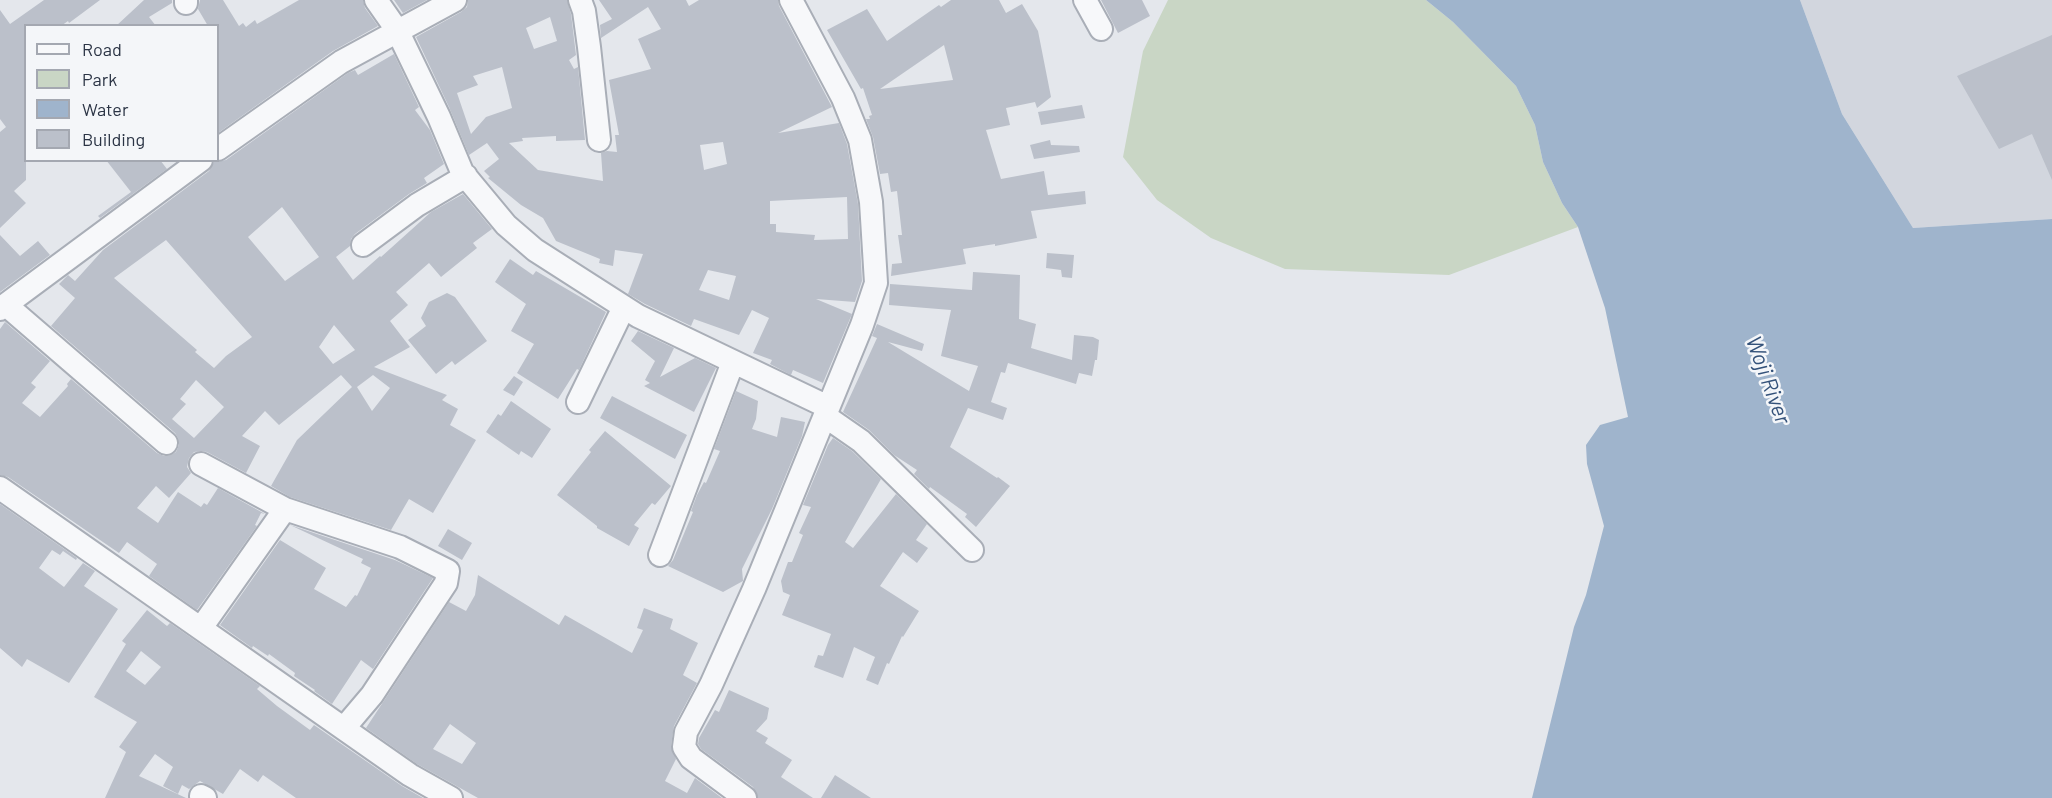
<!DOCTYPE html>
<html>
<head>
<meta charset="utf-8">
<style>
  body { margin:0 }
  #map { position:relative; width:2052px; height:798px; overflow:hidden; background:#e4e7ec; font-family:Barlow,sans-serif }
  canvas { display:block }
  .legend { position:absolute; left:24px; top:24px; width:195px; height:138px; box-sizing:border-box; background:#f4f6f9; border:2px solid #a4a8b1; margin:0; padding:8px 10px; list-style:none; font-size:18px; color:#2b3445 }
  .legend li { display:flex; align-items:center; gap:12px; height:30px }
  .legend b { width:30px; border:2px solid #a4a8b1 }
</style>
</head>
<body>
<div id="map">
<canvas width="2052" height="798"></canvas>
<ul class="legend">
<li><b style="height:8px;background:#f7f8fa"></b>Road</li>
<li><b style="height:16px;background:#c9d6c5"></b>Park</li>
<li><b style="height:16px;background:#9fb4cc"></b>Water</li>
<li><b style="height:16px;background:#bbc0ca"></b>Building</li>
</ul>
</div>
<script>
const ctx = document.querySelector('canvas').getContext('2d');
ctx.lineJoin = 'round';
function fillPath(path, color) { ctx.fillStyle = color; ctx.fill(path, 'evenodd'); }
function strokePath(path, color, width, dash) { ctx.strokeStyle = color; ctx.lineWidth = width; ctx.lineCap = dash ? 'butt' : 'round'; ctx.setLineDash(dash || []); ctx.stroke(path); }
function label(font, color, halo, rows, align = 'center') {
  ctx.font = font + ' Barlow,sans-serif'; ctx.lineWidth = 5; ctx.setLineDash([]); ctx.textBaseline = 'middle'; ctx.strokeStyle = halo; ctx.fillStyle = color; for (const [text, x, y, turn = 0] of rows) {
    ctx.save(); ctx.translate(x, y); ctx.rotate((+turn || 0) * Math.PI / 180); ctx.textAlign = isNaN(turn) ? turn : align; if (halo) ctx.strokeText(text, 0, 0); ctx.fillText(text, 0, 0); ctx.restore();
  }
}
fillPath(new Path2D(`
  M1800 0H2052V219L1913 228 1842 114Z`), '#d2d6de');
fillPath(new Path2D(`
  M1168 0H1426L1453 22 1516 86 1535 125 1543 162 1562 203 1578 227 1449 275 1285 269 1211 238 1157 200 1123 157 1143 51Z`), '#c9d6c5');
fillPath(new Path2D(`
  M1426 0H1800L1842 114 1913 228 2052 219V798H1532L1574 627 1586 595 1604 526 1587 464 1586 445 1600 425 1628 417 1605 308 1578 227 1562 203 1543 162 1535 125 1516 86 1453 22Z`), '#9fb4cc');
fillPath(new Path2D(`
  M44 0H100L69 23 68 21 61 26H26V180L14 191 26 203 0 228V132L6 127 0 119V10L10 24Z
  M144 0H172V3L149 17 156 26H116Z
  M200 0H223L239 26 243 23 246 27 255 20 257 24 299 0H363L365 8 378 26 333 51 218 133V26H208L198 9Z
  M394 0H427L403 13Z
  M468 0H567L571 14 576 55 569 60 574 69 578 67 585 140 556 141V136L522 138 523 141 509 143 538 170 603 181 601 153 607 151 617 152 615 135H619L609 80 651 69 638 39 661 29 648 7 601 38 600 25 612 19 599 0H686L689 6 699 0H778L779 6 832 107 778 133 839 123 847 144 858 204 862 281 855 302 816 299 852 314 823 383 793 370 791 375 770 364 772 360 753 353 769 318 752 310 739 335 694 319 691 326 645 304 628 294 643 254 615 250 613 266 599 263 600 259 556 241 543 218 521 205 488 178 490 177 484 171 499 159 487 143 469 155 449 107 416 37 461 12 467 7ZM550 17 557 41 534 49 526 28ZM502 67 512 108 486 117 471 134 457 93 478 85 473 76ZM723 142 727 164 704 170 700 145ZM847 197 848 239 814 240 815 235 776 232V224H770V201ZM708 270 736 276 729 300 699 290Z
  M951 0H999L1006 13 1022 4 1038 31 1051 97 1037 108 1035 102 1006 108 1010 125 986 130 1001 179 1044 171 1048 195 1085 191 1086 204 1031 211 1037 238 995 246V244L963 249 966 264 891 276 892 264 902 263 898 235H902L897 191 891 192 888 173 880 174 873 137 866 119H870L869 116 872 115 863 88 861 89 827 30 867 9 887 41 939 5 941 7ZM944 45 953 80 880 89Z
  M1101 0H1142L1150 16 1118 33Z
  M2052 35V180L2032 134 1999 149 1957 76Z
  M394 54 419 107 415 110 430 130 444 164 424 178 427 183 409 194 355 234 351 239 350 246 336 257 353 280 380 256 381 257 431 212 463 194 492 229 473 243 477 248 441 277 429 263 396 292 408 305 390 321 410 347 374 367 447 395 442 400 458 409 450 425 476 440 433 513 409 499 391 530 290 497 271 486 297 440 352 387 341 375 279 425 265 411 242 436 260 446 246 473 207 452 201 451 194 452 189 458 187 467 191 473 169 498 156 486 137 508 158 523 178 492 201 507 204 503 207 505 218 488 265 514 261 513 255 525 257 526 197 610 149 576 157 564 127 542 119 553 8 477 0 475V329L5 322 50 361 31 383 36 387 22 403 40 417 68 386 67 384 71 379 157 453 164 456 171 455 176 452 179 445 178 438 175 433 51 326 75 298 59 284 68 275 75 281 103 250 209 171 214 162 226 160 348 73 355 70 358 75ZM282 207 319 257 285 281 248 237ZM166 240 252 337 226 356 214 368 195 352 197 350 114 278ZM334 325 355 350 333 364 319 347ZM373 375 390 388 372 411 357 387ZM196 380 224 407 194 438 172 419 186 404 180 399Z
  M1082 105 1085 118 1041 125 1038 112Z
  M1050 140 1051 145 1079 146 1080 152 1034 159 1030 145Z
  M106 160H160L167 169 100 218 98 216 131 192Z
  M0 235 20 256 38 241 50 255 0 292Z
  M1047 253 1074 255 1072 278 1062 277 1061 270 1046 268Z
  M510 259 533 275 536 271 606 312 579 370 577 369 558 399 517 373 534 344 511 331 526 304 495 282Z
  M973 272 1020 275 1019 319 1036 324 1031 348 1072 360 1074 335 1093 337 1099 340 1097 360H1095L1092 376 1079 373 1076 384 1008 363 1005 373 1001 372 991 402 1007 408 1003 420 968 408 950 447 997 478 998 477 1010 486 976 527 965 517 967 514 930 487 929 489 914 474 917 470 894 455 869 430 843 412 877 338 872 336 877 324 924 344 922 351 888 342 969 391 978 366 941 356 951 310 889 305 890 284 972 290Z
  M447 293 455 297 487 341 455 365 452 361 436 374 408 340 426 326 421 318 429 302Z
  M638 331 674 348 660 377 695 358 716 368 694 412 644 386 650 383 645 380 655 361 631 341Z
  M514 376 523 382 514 396 503 390Z
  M736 391 758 401 756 419 752 429 777 437 781 417 805 422 802 436 772 509 742 569 743 581 723 592 668 566 673 560 693 512 691 511 697 495 704 482 706 483 720 451 714 449Z
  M612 396 687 435 675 459 600 418Z
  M511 401 551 429 532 458 521 451 519 455 486 432 498 414 501 416Z
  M605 431 671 486 655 505 652 503 634 525 639 528 629 546 597 528V526L557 495 591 452 589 450Z
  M833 438 852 451 881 479 845 542 853 548 896 494 927 524 916 540 928 548 917 563 903 552 880 586 919 611 903 637 902 636 889 664 887 663 878 685 866 680 875 657 854 647 843 678 814 667 818 655 823 656 831 634 782 615 790 595 783 592 781 581 788 562H792L803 535 799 533 811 507 803 505 828 445Z
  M0 504 77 558 76 560 63 551 60 555 52 550 39 568 64 587 83 563 95 571 84 586 118 609 69 683 27 659 22 667 0 648Z
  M290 525 395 560 433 578 373 669 361 660 332 704 314 691 315 690 294 676 295 673 269 654 268 656 253 646 252 648 220 625 280 540 326 568 314 589 346 607 355 595 357 596 371 568 361 563 363 559Z
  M448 529 472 543 462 560 438 546Z
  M478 575 559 625 565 615 632 653 643 630 637 628 644 608 673 619 670 629 698 643 683 675 697 683 674 726 671 746 676 759 665 781 687 793 695 778 722 798H478L417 764 366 728 449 602 466 611 475 595ZM450 724 476 743 462 764 433 749Z
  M147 610 167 626 170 623 260 686 257 689 277 706 310 730 314 725 402 786 423 798H296L263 775 258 782 240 769 223 794 200 781 189 789 182 785 178 794 163 786 173 767 155 754 139 776 186 798H105L126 752 119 747 137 722 94 697 126 644 122 641ZM141 651 161 667 145 685 126 671Z
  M729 690 769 708 767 719 756 731 768 738 765 743 792 760 781 777 813 798H758L753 787 701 749 698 744 699 738 715 710 719 712Z
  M835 775 871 798H821Z`), '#bbc0ca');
const minor = new Path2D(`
  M376 0 397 30 439 117 462 172 506 225 535 250 638 316 828 407
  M580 0 584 11 589 47 599 140
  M1085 0 1101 29
  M186 3V0
  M218 149 341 62 455 0
  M363 245 417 205 466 176
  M6 305 166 443
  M0 309 201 160
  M578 402 624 307
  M825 416 861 441 972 550
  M201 464 285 509 400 547 448 571 446 583 372 695 344 728
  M0 488 410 775 451 798
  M660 555 733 362
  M201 628 285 509
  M201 796 205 798
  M745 798 691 758 684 747 686 732 711 685 754 589 862 325 876 283 871 202 860 140 843 98 791 0`);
strokePath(minor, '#a9aeb7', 26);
strokePath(minor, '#f7f8fa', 22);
label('italic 22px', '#34527a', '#f4f6f9', [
  ["Woji River",1768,380,70]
]);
</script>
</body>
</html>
